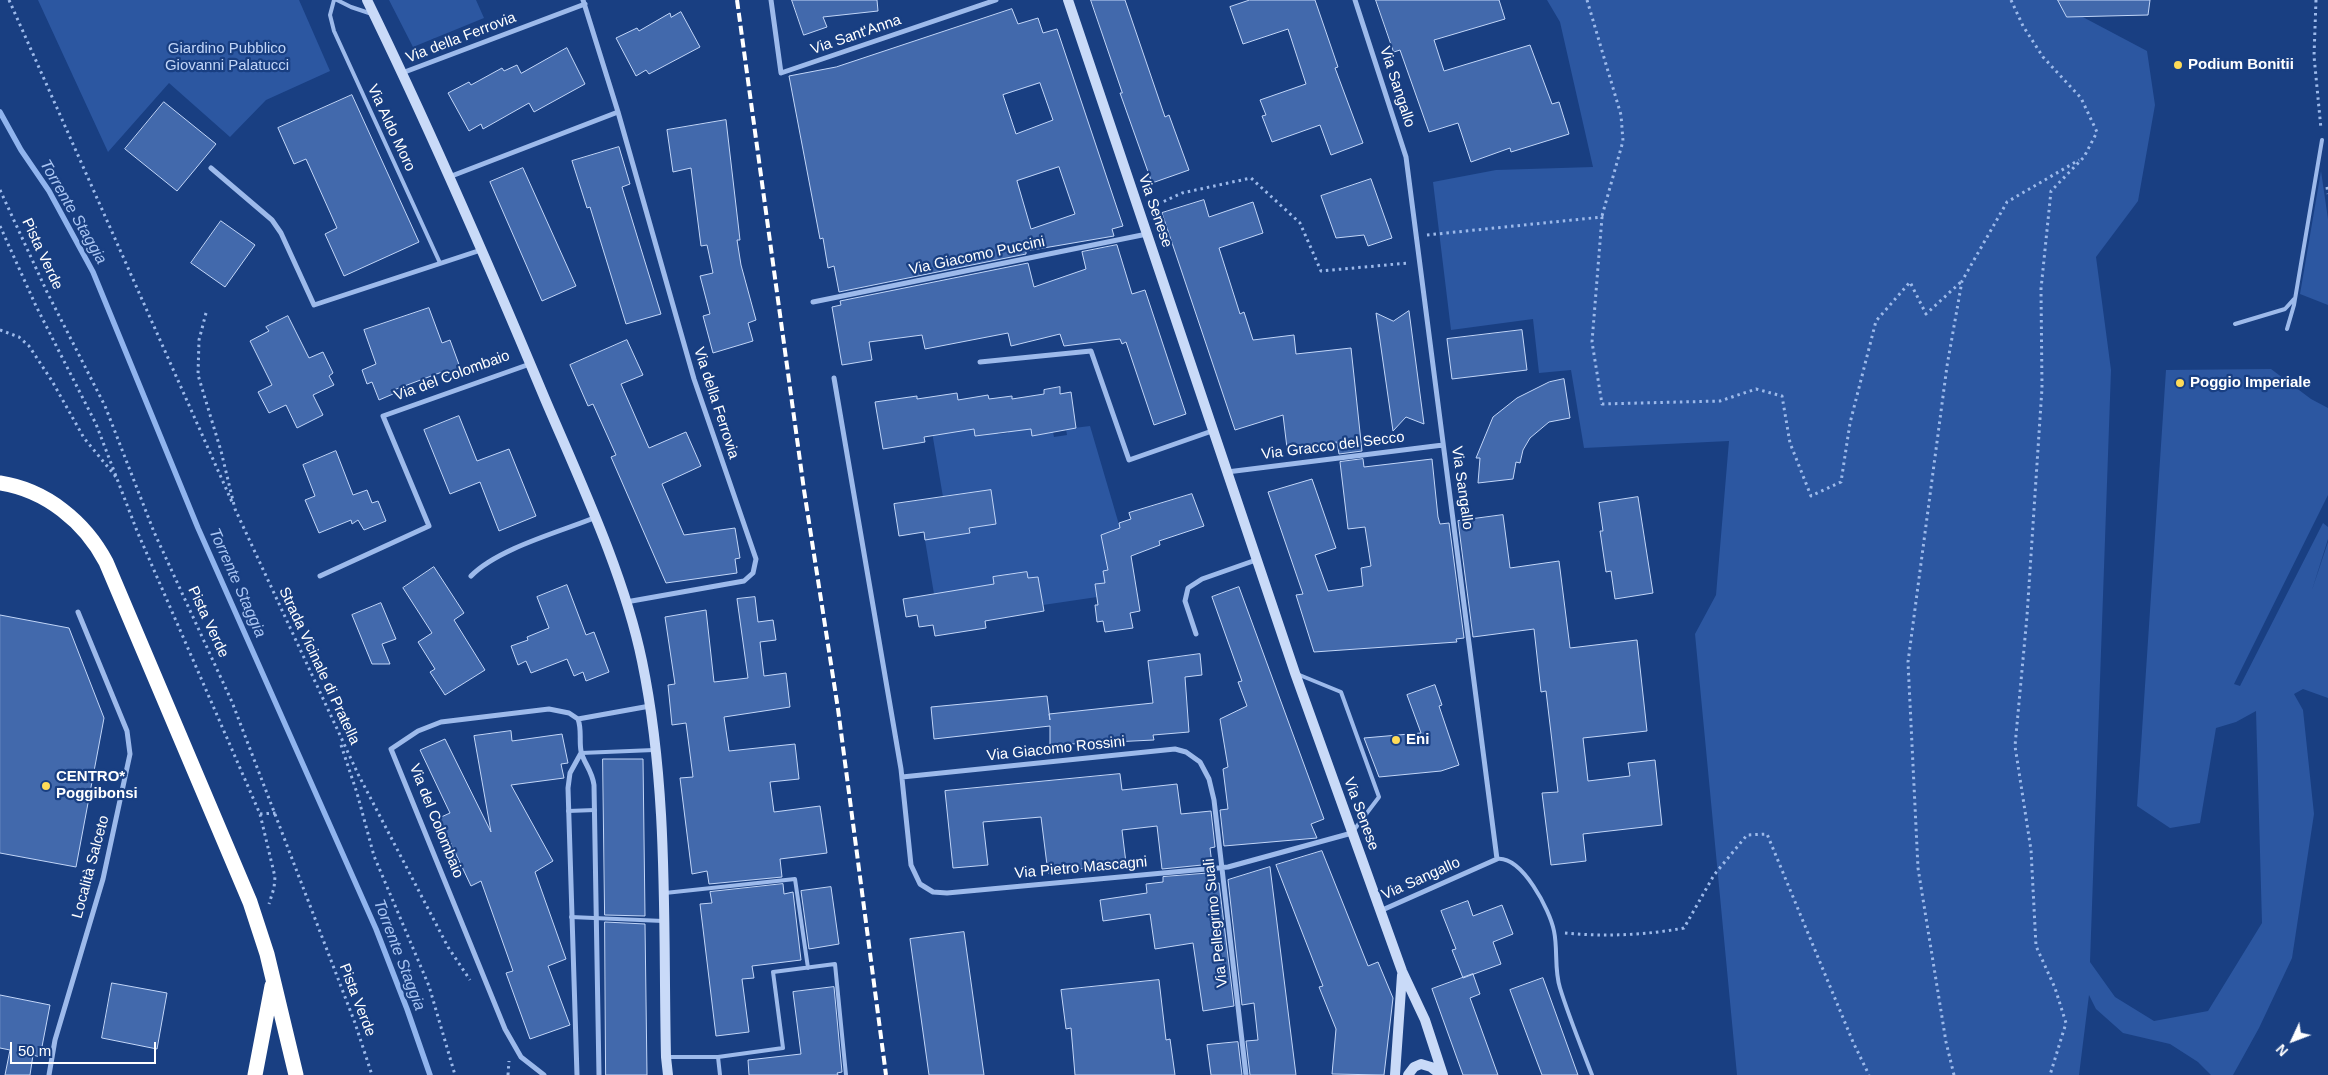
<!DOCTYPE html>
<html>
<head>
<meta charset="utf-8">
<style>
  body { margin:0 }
  #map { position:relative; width:2328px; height:1075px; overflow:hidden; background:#193f82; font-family:Arial,sans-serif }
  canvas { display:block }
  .north { position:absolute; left:2268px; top:1015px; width:50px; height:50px; -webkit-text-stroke:4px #193f82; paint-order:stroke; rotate:227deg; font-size:14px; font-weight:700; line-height:20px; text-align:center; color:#fff }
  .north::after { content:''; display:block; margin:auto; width:18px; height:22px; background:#fff; clip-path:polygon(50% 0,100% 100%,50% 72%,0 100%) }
  .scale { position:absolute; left:10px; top:1042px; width:146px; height:22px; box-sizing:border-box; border:2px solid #fff; border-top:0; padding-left:6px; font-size:15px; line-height:18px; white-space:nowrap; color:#fff; -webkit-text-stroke:4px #193f82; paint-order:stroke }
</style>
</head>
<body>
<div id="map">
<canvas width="2328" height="1075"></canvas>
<div class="north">N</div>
<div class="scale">50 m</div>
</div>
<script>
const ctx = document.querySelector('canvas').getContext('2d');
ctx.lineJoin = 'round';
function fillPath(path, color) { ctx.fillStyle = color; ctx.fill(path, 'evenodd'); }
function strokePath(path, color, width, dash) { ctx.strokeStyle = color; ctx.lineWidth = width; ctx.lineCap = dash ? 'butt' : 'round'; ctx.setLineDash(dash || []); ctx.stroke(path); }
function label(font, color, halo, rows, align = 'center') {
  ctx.font = font + ' Arial,sans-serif'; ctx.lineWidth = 4.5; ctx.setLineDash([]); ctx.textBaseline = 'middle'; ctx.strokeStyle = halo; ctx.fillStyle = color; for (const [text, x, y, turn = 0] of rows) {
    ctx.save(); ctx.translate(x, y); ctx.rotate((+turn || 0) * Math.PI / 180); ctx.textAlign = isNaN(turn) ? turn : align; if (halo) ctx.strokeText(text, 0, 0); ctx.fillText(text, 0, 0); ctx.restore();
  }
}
fillPath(new Path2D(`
  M38 0H299L330 71 266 100 230 137 169 83 108 152Z
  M389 0H476L484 18 413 47Z
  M1547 0H2073L2079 15 2147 51 2155 105 2138 201 2096 257 2111 370 2090 962 2115 997 2154 1021 2208 1011 2262 923 2256 711 2236 722 2216 728 2200 823 2170 828 2137 806 2166 370 2271 369 2311 399 2328 408V495L2234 684 2240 686 2323 523 2328 527V539L2312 590 2328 542V698L2303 689 2294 694 2303 710 2314 814 2292 958 2259 1028 2233 1075H2211L2198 1062 2170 1044 2123 1033 2096 1009 2089 995 2079 1075H1737L1695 634 1716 595 1729 441 1584 448 1571 370 1539 373 1533 319 1451 330 1433 182 1496 170 1593 167 1560 22Z
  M2321 171 2328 219V305L2300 294Z
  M1031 426 1032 436 1044 434 1043 428 1052 427 1054 437 1067 435 1066 429 1090 426 1120 528 1101 535 1108 570 1105 583 1095 584 1097 597 1043 605 1038 577 1028 578 1027 572 993 577 995 587 934 594 925 540 936 538 935 534 957 530 958 535 970 533 969 528 996 524 991 490 943 497 932 432 974 427 975 436 988 435 987 429 996 428 998 434 1008 433V429Z`), '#2c57a1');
strokePath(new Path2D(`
  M0 112 21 150 49 191 93 272 198 528 376 929 407 1009 430 1075`), '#90b4ee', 5.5);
const building = new Path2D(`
  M792 0H877L878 11 823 17 827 27 804 35Z
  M1091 0H1125L1165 117 1169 115 1189 170 1152 183 1120 93H1122Z
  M1250 0H1315L1338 67 1335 68 1363 143 1331 155 1320 125 1272 142 1262 116 1266 115 1260 100 1306 84 1288 29 1243 44 1230 7Z
  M1376 0H1499L1505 19 1434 40 1444 71 1530 45 1552 104 1559 102 1569 134 1511 152 1510 148 1471 162 1458 123 1429 132 1400 50 1394 52Z
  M2058 0H2150L2148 15 2067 17Z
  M1012 9 1018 24 1038 18 1043 33 1057 29 1123 226 1112 229 1114 236 1026 251V254L839 292 834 266 828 268 823 238 820 239 789 76 836 67ZM1040 83 1053 120 1016 134 1003 95ZM1059 167 1075 214 1031 229 1017 181Z
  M681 12 700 47 649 74 646 70 636 76 616 38 637 28 639 31 670 13 671 17Z
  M567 48 585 84 534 112 529 103 483 129 481 124 469 131 448 93 469 82 471 85 502 68 504 71 517 65 521 73Z
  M352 95 419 242 344 276 325 234 337 228 306 159 294 164 278 128Z
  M164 102 216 144 177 191 125 149Z
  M726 120 740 240H737L741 265 756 320 748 323 753 341 713 353 703 316 710 314 700 276 713 273 707 245 701 246 691 168 673 172 667 130Z
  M619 147 630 184 622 187 661 314 626 324 590 207 587 208 572 161Z
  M523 168 576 286 542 301 490 182Z
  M1371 179 1392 238 1368 246 1364 235 1336 238 1321 196Z
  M1204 200 1209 217 1253 202 1263 233 1219 248 1240 314 1244 312 1253 340 1294 335 1296 354 1351 348 1362 451 1339 454 1337 442 1287 448 1283 415 1235 430 1162 213Z
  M221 221 255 245 225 287 191 263Z
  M1117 245 1132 294 1145 290 1186 414 1154 425 1126 342 1122 344 1120 339 1064 346 1060 334 1011 346 1008 333 925 349 922 335 869 342 872 360 842 365 832 307 841 305 840 301 1028 263 1034 287 1086 269 1082 252Z
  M429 308 442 343 450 340 461 370 444 376 442 372 391 391 393 394 379 400 372 382 367 384 362 370 376 364 364 330Z
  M1409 311 1424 424 1406 417 1393 431 1376 313 1393 321Z
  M288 316 309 358 323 352 333 373 329 376 334 385 313 395 323 415 297 428 286 405 269 413 258 392 272 385 250 341 269 331 266 327Z
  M1522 330 1527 370 1452 379 1447 339Z
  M627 340 643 375 621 384 649 448 686 432 701 466 662 484 684 535 735 528 740 558 735 559 737 573 666 583 611 457 616 455 593 404 588 406 570 365Z
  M1564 379 1570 418 1549 422 1530 438 1523 450 1520 463 1516 462 1513 479 1478 483 1480 458H1476L1493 417 1517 398 1549 382Z
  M1060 387V394L1071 392 1076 428 1032 436 1031 429 975 436 974 429 924 437 925 442 883 449 875 402 917 396V399L957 393 958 400 988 395 989 399 1012 396V399L1044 394V390Z
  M459 416 477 461 509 449 536 516 499 531 480 482 450 494 424 430Z
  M336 451 353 495 367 490 372 503 378 501 386 521 364 530 358 520 352 524 351 520 319 533 305 500 315 496 303 465Z
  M1363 459 1364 467 1432 459 1438 517 1440 524 1449 523 1464 638 1456 639 1457 642 1314 652 1296 595 1303 594 1268 492 1312 479 1336 548 1315 555 1328 591 1363 586 1361 568 1371 566 1365 527 1348 529 1340 462Z
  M991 490 996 524 969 528 970 533 925 540 924 532 899 536 894 504Z
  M1192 494 1204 526 1159 541 1160 545 1131 556 1140 611 1130 613 1133 628 1105 632 1103 621 1097 622 1095 605H1098L1095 584 1105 583 1103 571 1108 570 1101 535 1120 528 1119 523 1131 519 1129 513Z
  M1638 497 1653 593 1615 599 1611 571 1606 572 1600 531H1603L1599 503Z
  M1503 515 1510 568 1559 561 1570 648 1637 640 1647 731 1583 738 1588 781 1630 776 1628 763 1655 760 1662 825 1583 834 1586 861 1551 865 1542 793 1558 792 1546 691 1541 692 1534 629 1473 637 1458 521Z
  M434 567 464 613 454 620 485 670 445 695 430 672 435 669 418 642 432 633 403 588Z
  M1027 572 1028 578 1038 577 1044 611 985 621 986 628 935 636 933 625 919 627 917 615 906 617 903 599 994 584 993 577Z
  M567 585 586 635 594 632 609 672 586 681 583 672 574 676 567 659 531 673 526 661 518 665 511 646 528 640 527 637 549 628 537 597Z
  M1239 587 1324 819 1311 824 1317 838 1224 846 1220 810 1228 809 1223 769 1228 767 1220 719 1247 706 1238 682 1242 681 1212 597Z
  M755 597 758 622 773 620 776 640 760 642 764 676 786 673 790 707 724 717 729 751 795 744 799 779 770 782 774 812 820 806 827 853 780 859 782 877 709 884 707 871 692 874 680 778 693 777 686 723 672 725 668 685 675 684 665 617 706 610 714 682 748 678 737 599Z
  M381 603 396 639 382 644 390 664H372L352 615Z
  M0 615 69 628 104 718 76 867 0 853Z
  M1200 654 1202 675 1185 677 1189 732 1153 735 1154 740 1050 745V726L934 739 931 707 1047 696 1050 720 1049 714 1153 703 1148 661Z
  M1435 685 1442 705 1439 706 1459 765 1441 771 1379 777 1364 738 1421 733 1407 695Z
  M511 731 512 741 562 734 568 763 561 764 564 778 511 785 553 861 535 872 566 959 548 966 570 1025 530 1039 506 973 513 971 481 881 471 886 439 818 450 813 420 750 445 739 491 832 474 736Z
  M603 759H643L645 916 605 915Z
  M1120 774 1122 790 1177 784 1181 814 1211 811 1215 847 1210 848 1212 864 1162 869 1157 826 1122 830 1126 863 1048 873 1041 817 983 822 988 865 953 868 945 791Z
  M1322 851 1368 966 1378 962 1393 998 1384 1075 1332 1074 1336 1029 1319 987 1323 986 1276 865Z
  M1270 867 1296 1075H1250L1246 1041 1258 1040 1254 1003 1242 1005 1228 880Z
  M1213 873 1214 884 1219 883 1234 1006 1203 1011 1193 943 1155 949 1150 914 1103 921 1100 900 1147 893 1146 884 1163 882V877Z
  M783 884 784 894 793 892 801 960 752 966 754 978 742 979 749 1032 716 1036 700 904 712 903 710 892Z
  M831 887 839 944 809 949 801 891Z
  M1468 901 1473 916 1502 905 1513 934 1493 942 1501 964 1463 978 1452 950 1456 949 1441 911Z
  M605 922 645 924 647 1075H606Z
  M964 932 984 1075H929L910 939Z
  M1473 974 1480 994 1470 998 1498 1075H1463L1432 989Z
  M1543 978 1578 1075H1542L1510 990Z
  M1159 980 1166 1040 1170 1039 1175 1075H1075L1071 1028 1066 1029 1061 990Z
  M112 983 167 993 157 1049 102 1038Z
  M834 987 842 1072 837 1073 838 1075H749L748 1060 801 1054 793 992Z
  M0 995 50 1005 40 1057 33 1055 30 1075H5L10 1050 0 1048Z
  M1238 1042 1242 1075H1211L1207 1045Z`);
fillPath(building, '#4269ac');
strokePath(building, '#c2d6f8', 1);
strokePath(new Path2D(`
  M9 0 232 502
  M1587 0 1621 115 1623 141 1602 216
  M2011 0 2023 26 2043 57 2081 98 2097 132 2084 157 2051 191 2041 289 2042 388 2027 616 2015 746 2031 850 2036 946 2055 988 2066 1023 2050 1075
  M2316 0 2314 56 2321 129
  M2327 187 2328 194
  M0 190 47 292 105 406 154 532 232 702 355 1023 372 1075
  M1152 207 1182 193 1251 178 1300 223 1321 271 1408 263
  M0 226 36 306 96 424 137 531 260 814 275 877 274 888 269 904
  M1427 235 1602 217 1592 342 1602 404 1720 401 1756 389 1782 396 1790 443 1811 496 1841 482 1850 423 1876 321 1910 282 1926 314 1962 281
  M206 313 199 340 198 375 221 451 235 509 358 774 448 947 470 980
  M0 330 19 337 29 346 52 381 84 438 116 477
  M341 745 357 793 374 856 429 986 455 1075
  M260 814 276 813
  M1565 933C1604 937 1646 935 1684 928L1714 875 1747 835 1767 834 1853 1042 1869 1075
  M508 1075 509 1061
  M1954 1075 1946 1042 1918 868 1908 662 1947 366 1962 281 2007 202 2079 160`), '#9dbaeb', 3, [2.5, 4]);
strokePath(new Path2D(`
  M334 0 330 15 334 31 440 263
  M337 0 351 7 372 14
  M2235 324 2285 309 2294 299
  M2287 329 2294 305 2322 140
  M1297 674 1341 692 1379 797 1354 830
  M581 753 654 750
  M568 811 595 810
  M1497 859C1522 856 1550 910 1554 931 1558 950 1554 969 1560 988 1569 1017 1581 1046 1592 1075
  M665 893 795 879 808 968
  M571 917 663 921
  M668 1057H718L783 1048 773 972 835 964 846 1075
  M718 1057 720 1075`), '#9dbaeb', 4);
strokePath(new Path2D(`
  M583 0 618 112 694 379 756 559 753 573 744 581 626 602
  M771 0 781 73 996 0
  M1355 0 1406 157 1497 859 1380 911
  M402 73 585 4
  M211 168 272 220 281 233 314 305 481 250
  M449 177 618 112
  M813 302 1147 234
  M980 362 1091 351 1129 460 1212 431
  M834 378 901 769 911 865 920 884 933 892 947 893 1228 867 1352 833
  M1227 472 1443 445
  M320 576 429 526 383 416 530 364
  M471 576C497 549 559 532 594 518
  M1196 634 1185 601 1188 588 1202 579 1256 560
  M578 719 650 706
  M902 777 1175 749 1186 752 1200 762 1209 779 1214 800 1246 1075
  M49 1075 55 1040 103 879 130 754 127 731 78 612
  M544 1075 521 1057 505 1029 391 749 418 731 441 722 549 709 569 713 578 719C582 730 579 740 581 751 583 762 592 770 594 785L599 1075
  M577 1075 568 788 570 773 581 753`), '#9dbaeb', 5);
strokePath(new Path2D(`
  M367 0C431 131 489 265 545 399 580 481 624 574 642 661 669 791 663 926 666 1057L668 1075
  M1068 0 1295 673 1402 971 1425 1020 1443 1075
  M1395 1075 1402 975
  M1408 1075 1414 1067 1421 1064 1431 1067 1441 1075`), '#c9daf8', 10);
strokePath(new Path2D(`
  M0 483C46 490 85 522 106 562L250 902 267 954 296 1075
  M255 1075 272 986`), '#fff', 15);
strokePath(new Path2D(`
  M737 0 804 490 838 709 886 1075`), '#fff', 4, [9, 4]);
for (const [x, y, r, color] of [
  [2178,65,5,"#fedb58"],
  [2180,383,5,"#fedb58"],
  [1396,740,5,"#fedb58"],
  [46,786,5,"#fedb58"]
]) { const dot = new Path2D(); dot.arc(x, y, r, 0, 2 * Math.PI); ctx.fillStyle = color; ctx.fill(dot); strokePath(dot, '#193f82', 2); }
label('15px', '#fff', '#193f82', [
  ["Via Sant'Anna",856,35,-19],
  ["Via della Ferrovia",461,38,-21],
  ["Via Sangallo",1397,87,72],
  ["Via Aldo Moro",391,128,65],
  ["Via Senese",1155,211,71],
  ["Pista Verde",42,254,65],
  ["Via Giacomo Puccini",977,256,-12],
  ["Via del Colombaio",452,376,-20],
  ["Via della Ferrovia",716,403,72],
  ["Via Gracco del Secco",1333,446,-7],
  ["Via Sangallo",1462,488,82],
  ["Pista Verde",208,622,65],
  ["Strada Vicinale di Pratella",319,666,65],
  ["Via Giacomo Rossini",1056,749,-6],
  ["Via Senese",1361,814,70],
  ["Via del Colombaio",436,821,68],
  ["Località Salceto",91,867,-75],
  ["Via Pietro Mascagni",1081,868,-5],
  ["Via Sangallo",1421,879,-24],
  ["Via Pellegrino Suali",1216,923,-96],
  ["Pista Verde",357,1000,69]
]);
label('15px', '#c2d6f8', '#193f82', [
  ["Giardino Pubblico",227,49],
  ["Giovanni Palatucci",227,66]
]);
label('bold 15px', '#fff', '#193f82', [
  ["Podium Bonitii",2188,65],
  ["Poggio Imperiale",2190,383],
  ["Eni",1406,740],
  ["CENTRO*",56,777],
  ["Poggibonsi",56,794]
], 'left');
label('italic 16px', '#a9c5f3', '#193f82', [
  ["Torrente Staggia",73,212,60],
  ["Torrente Staggia",237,583,66],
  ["Torrente Staggia",399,955,69]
]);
</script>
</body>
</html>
